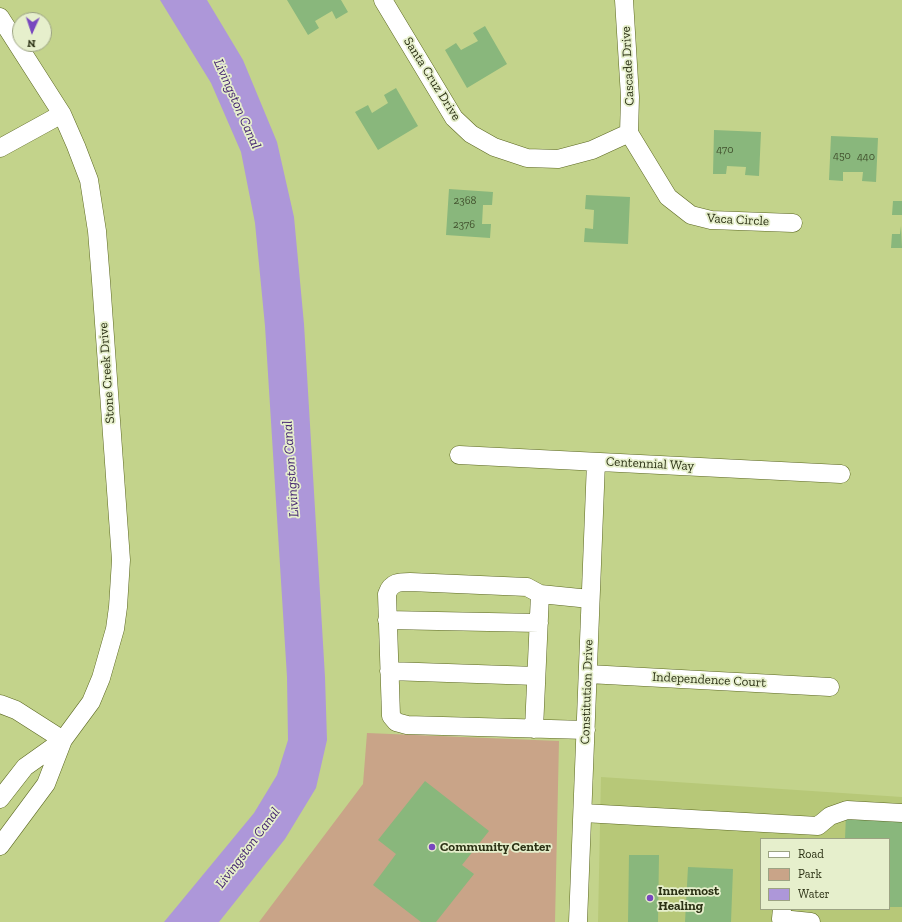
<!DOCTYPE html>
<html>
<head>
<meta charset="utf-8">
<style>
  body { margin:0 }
  #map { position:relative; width:902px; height:922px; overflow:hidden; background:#c3d38b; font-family:"Zilla Slab",serif }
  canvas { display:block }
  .legend { position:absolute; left:760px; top:838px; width:130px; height:72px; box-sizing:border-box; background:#e6efcc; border:1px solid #9ca383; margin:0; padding:5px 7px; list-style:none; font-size:12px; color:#2c3215 }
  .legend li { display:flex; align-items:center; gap:8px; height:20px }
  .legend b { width:20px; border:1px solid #9ca383 }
  .north { position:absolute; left:12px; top:12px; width:40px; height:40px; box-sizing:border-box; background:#e6efcc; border:1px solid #9ca383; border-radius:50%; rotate:183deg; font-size:11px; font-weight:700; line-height:16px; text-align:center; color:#2c3215 }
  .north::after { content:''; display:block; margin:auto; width:14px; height:18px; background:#7847bf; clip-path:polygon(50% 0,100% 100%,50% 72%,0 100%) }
</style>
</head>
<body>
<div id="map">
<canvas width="902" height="922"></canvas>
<ul class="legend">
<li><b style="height:5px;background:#fff"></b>Road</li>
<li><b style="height:11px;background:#c9a488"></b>Park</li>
<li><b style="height:11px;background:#ad97d9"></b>Water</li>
</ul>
<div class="north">N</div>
</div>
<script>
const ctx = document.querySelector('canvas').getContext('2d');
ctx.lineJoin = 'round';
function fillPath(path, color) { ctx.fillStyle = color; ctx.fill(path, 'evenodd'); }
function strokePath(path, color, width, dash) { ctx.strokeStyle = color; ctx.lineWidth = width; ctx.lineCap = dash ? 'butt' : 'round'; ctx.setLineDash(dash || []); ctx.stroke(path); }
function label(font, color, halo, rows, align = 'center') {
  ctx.font = font + ' "Zilla Slab",serif'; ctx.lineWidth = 3.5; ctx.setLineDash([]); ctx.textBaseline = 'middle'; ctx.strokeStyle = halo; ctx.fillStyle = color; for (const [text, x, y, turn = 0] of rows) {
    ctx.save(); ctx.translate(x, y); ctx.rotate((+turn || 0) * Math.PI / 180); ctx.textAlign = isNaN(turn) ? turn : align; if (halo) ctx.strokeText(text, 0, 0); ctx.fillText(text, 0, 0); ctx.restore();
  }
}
fillPath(new Path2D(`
  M601 777 902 797V922H598ZM761 839H889V909H761Z`), '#b7c878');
fillPath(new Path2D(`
  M367 733 559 741 555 922H259L363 784Z`), '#c9a488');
fillPath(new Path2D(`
  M160 0H207L243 60 277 142 294 217 304 324 325 677 327 740 316 788 285 839 219 922H164L254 813 277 775 288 740 287 677 265 326 255 223 241 152 211 83Z`), '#ad97d9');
fillPath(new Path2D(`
  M287 0H341L348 12 336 19 332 11 315 21 319 28 308 35Z
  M485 26 507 64 467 88 445 50 456 43 461 50 478 41 473 33Z
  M396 88 418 126 378 150 355 112 368 105 372 113 388 103 384 95Z
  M714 130 761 132 759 176 745 175 746 167 727 166 726 174H713Z
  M831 136 878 138 876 182 862 181 863 172H843V181L829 180Z
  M449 189 493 192 492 205H483L482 224H491L490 238 446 235Z
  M586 195 630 197 628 244 584 242 585 228 593 229 594 210 585 209Z
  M893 201H902V215H892Z
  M901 226 902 248H891L892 234H900Z
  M425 781 489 831 462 865 474 874 436 922H421L373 885 396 854 378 840Z
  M846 814 902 817V907H889V839H845Z
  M629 855H659L658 922H628Z
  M688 867 733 869 731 922H685Z`), '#89b77c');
const minor = new Path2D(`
  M383 0 454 118 471 134 494 147 527 158 558 159 592 150 629 133
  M624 0 630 97 629 133
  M0 17 62 114 76 146 89 180 97 231 101 281 121 560 118 607 115 629 101 678 91 702 63 740 46 784 0 846
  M629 133 668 197 691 215 711 220 793 223
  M0 148 62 114
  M459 455 841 474
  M387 620 539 623
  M389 671 536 676
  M588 674 830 687
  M0 704 16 710 63 740
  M534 729 540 594
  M586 730 407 725 396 722 391 716 387 594C391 582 399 582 410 582L527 587 540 594 590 599
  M0 799 25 767 63 740
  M583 813 818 826 830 816 847 810 902 813
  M782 909 781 919 811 922
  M578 922 596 462`);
strokePath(minor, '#5b6721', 19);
strokePath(minor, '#fff', 18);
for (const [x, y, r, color] of [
  [432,847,4,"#7847bf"],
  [650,898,4,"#7847bf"]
]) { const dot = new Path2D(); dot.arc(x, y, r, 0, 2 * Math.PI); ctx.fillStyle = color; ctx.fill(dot); strokePath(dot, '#e6efcc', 1.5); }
label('11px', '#43532f', null, [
  ["470",725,150],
  ["450",842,156],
  ["440",866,157],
  ["2368",465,201],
  ["2376",464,225]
]);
label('13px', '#2c3215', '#e6efcc', [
  ["Cascade Drive",628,66,-93],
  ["Santa Cruz Drive",432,79,58],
  ["Vaca Circle",738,220,3],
  ["Stone Creek Drive",107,373,-94],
  ["Centennial Way",650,464,3],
  ["Independence Court",709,680,3],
  ["Constitution Drive",587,692,-88]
]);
label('bold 13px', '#2c3215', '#e6efcc', [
  ["Community Center",440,847],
  ["Innermost",658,891],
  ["Healing",658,906]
], 'left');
label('italic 14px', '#432370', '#e6efcc', [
  ["Livingston Canal",237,104,66],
  ["Livingston Canal",291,469,-94],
  ["Livingston Canal",248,848,-53]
]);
</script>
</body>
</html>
